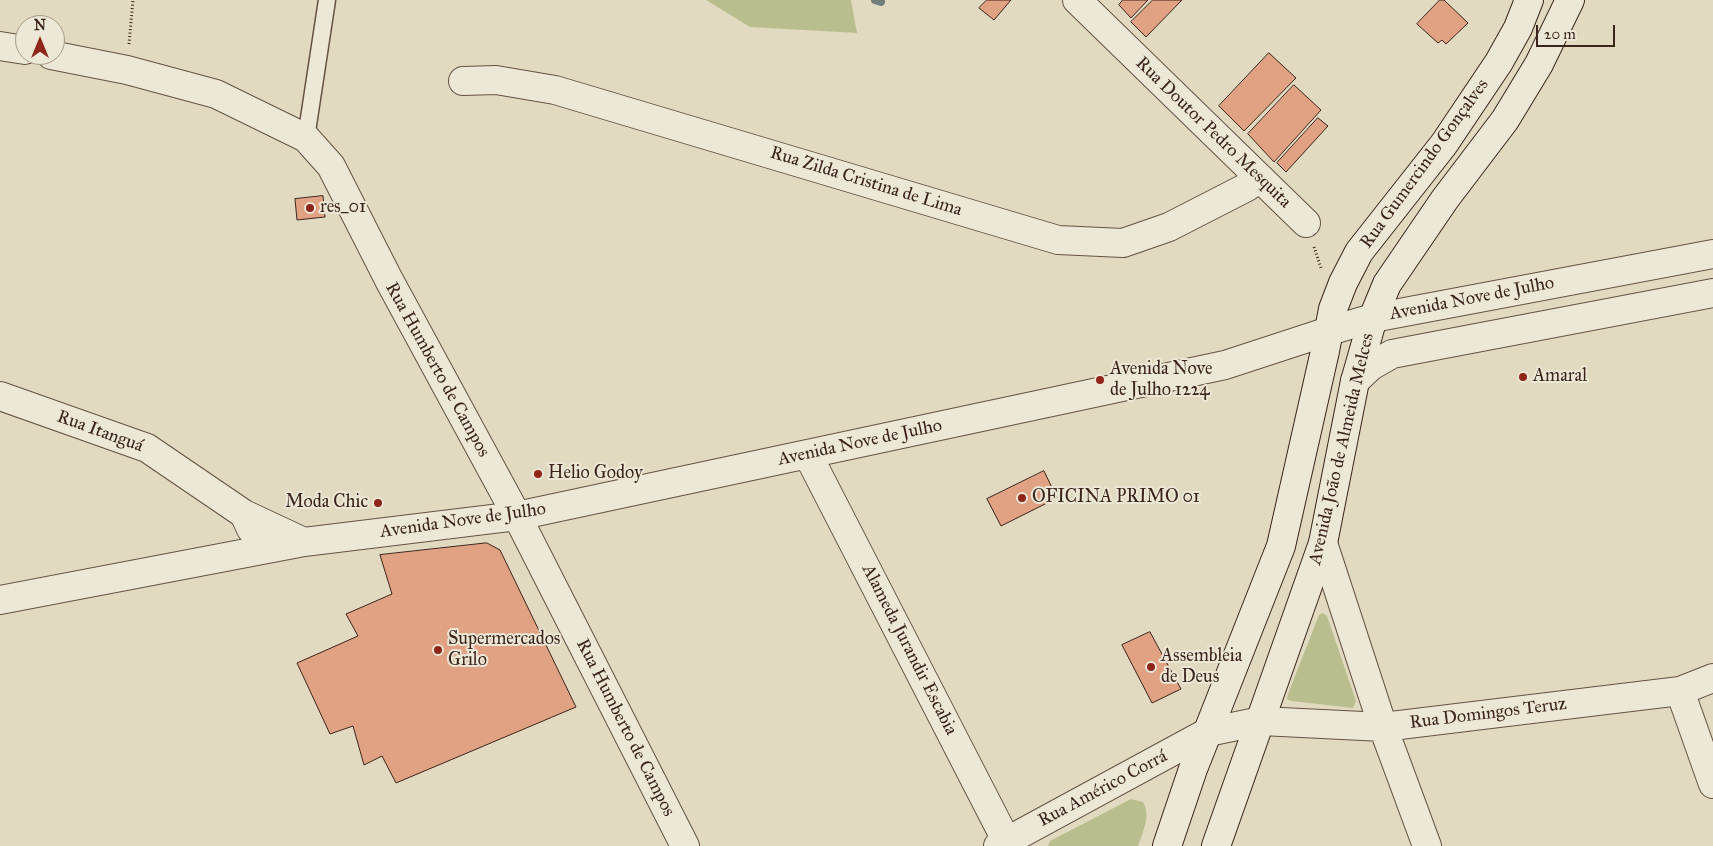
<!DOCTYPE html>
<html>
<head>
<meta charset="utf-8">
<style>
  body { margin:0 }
  #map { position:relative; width:1713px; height:846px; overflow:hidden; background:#e2dac0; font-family:"IM FELL Great Primer",serif }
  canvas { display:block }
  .north { position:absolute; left:15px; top:15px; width:50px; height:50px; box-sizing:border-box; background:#ece7d6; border:1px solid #a5998b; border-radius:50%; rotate:0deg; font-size:14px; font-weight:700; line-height:20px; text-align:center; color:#3b241b }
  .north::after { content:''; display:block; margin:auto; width:18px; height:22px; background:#8f2418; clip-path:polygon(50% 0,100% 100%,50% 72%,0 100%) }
  .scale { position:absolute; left:1536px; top:25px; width:79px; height:22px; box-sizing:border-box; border:2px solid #3b241b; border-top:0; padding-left:6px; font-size:15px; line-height:18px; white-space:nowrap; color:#3b241b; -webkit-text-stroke:4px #ece7d6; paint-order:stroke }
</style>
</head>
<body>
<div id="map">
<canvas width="1713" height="846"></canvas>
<div class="north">N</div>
<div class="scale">20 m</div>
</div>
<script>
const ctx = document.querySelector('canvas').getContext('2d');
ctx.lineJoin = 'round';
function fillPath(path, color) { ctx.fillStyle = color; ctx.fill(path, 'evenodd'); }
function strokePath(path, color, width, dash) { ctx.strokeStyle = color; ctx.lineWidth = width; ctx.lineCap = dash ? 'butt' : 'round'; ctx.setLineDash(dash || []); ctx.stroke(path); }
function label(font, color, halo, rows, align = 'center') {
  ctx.font = font + ' "IM FELL Great Primer",serif'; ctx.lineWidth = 4; ctx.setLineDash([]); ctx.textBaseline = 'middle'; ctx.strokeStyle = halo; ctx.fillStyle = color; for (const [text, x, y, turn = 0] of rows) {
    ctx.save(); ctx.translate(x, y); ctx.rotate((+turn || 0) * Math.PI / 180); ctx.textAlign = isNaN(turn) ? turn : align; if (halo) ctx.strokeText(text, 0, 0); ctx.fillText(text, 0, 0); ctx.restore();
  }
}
fillPath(new Path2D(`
  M706 0H851L857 33 750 27Z
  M1323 613 1327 616 1356 701 1353 708 1291 701 1287 699 1288 694 1319 615Z
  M1131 799 1143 802C1151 815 1143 832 1138 846H1048L1050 841Z`), '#b9be8e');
strokePath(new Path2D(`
  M875 0 881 2`), '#717e79', 8);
const building = new Path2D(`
  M987 0H1011L994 20 979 8Z
  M1123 0H1148L1131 18 1119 5Z
  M1153 0H1182L1146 37 1131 22Z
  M1440 0H1444L1468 23 1446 44 1442 40 1438 43 1417 24Z
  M1269 53 1296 78 1244 131 1219 106Z
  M1294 85 1321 110 1274 162 1248 134Z
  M1318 118 1328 126 1286 172 1277 163Z
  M323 196 325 217 297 220 295 199Z
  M1044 471 1057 498 1001 526 987 499Z
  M487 543 500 550 576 707 396 783 382 756 364 765 353 726 330 734 297 663 358 636 346 614 392 594 380 555Z
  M1150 632 1181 689 1152 703 1122 645Z`);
fillPath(building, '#e1a183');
strokePath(building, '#3b241b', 1);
const lane = new Path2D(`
  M306 138 327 0`);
const street = new Path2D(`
  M1077 0 1306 223
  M0 46 25 50
  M51 55 127 70 216 94 306 138 331 166 389 280 517 516 685 846
  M463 81 496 80 555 90 1058 240 1123 243 1169 227 1247 187 1259 178
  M1355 381 1371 366 1392 354 1713 293
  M0 396 147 448 244 514
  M808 455 1009 846
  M251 529 244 514 304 542
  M1323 543 1383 727 1427 846
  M0 600 304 542 517 516 1225 365 1329 331 1373 318 1713 254
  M1680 691 1713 784
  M998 846 1208 732 1261 721 1383 727 1680 691 1713 678`);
const secondary = new Path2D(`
  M1167 846 1193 769 1281 546 1325 351 1333 309 1343 283 1359 252 1444 144 1499 62 1518 28 1529 0
  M1216 846 1323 543 1355 381 1373 318 1387 284 1445 199 1505 120 1539 64 1570 0`);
strokePath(lane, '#655244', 19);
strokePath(street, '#655244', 30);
strokePath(secondary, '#3b241b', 30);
strokePath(new Path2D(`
  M129 44 133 0
  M1314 247 1321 268`), '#3b241b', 3, [1, 2.5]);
strokePath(lane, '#ece7d6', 16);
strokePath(street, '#ece7d6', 28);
strokePath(secondary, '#ece7d6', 28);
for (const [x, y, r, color] of [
  [310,208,5,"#8f2418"],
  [1523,377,5,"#8f2418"],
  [1100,380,5,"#8f2418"],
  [538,474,5,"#8f2418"],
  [1022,498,5,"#8f2418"],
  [378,503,5,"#8f2418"],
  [438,650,5,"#8f2418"],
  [1151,667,5,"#8f2418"]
]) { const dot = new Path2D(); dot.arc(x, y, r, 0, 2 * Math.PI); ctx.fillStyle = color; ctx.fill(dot); strokePath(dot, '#ece7d6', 2); }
label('18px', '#3b241b', '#ece7d6', [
  ["Rua Doutor Pedro Mesquita",1213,133,44],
  ["Rua Gumercindo Gonçalves",1425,164,-54],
  ["Rua Zilda Cristina de Lima",866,182,17],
  ["Avenida Nove de Julho",1472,299,-11],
  ["Rua Humberto de Campos",437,370,61],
  ["Rua Itanguá",100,432,20],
  ["Avenida Nove de Julho",860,443,-12],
  ["Avenida João de Almeida Melces",1342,449,-77],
  ["Avenida Nove de Julho",463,521,-8],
  ["Alameda Jurandir Escabia",909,650,63],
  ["Rua Domingos Teruz",1488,714,-7],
  ["Rua Humberto de Campos",625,728,63],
  ["Rua Américo Corrá",1103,789,-28]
]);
label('18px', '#3b241b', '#ece7d6', [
  ["res_01",320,208],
  ["Avenida Nove",1110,370],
  ["de Julho 1224",1110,391],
  ["Amaral",1533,377],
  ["Helio Godoy",548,474],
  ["OFICINA PRIMO 01",1032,498],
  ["Moda Chic",368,503,"right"],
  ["Supermercados",448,640],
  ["Grilo",448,661],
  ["Assembleia",1161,657],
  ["de Deus",1161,678]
], 'left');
</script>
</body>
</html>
